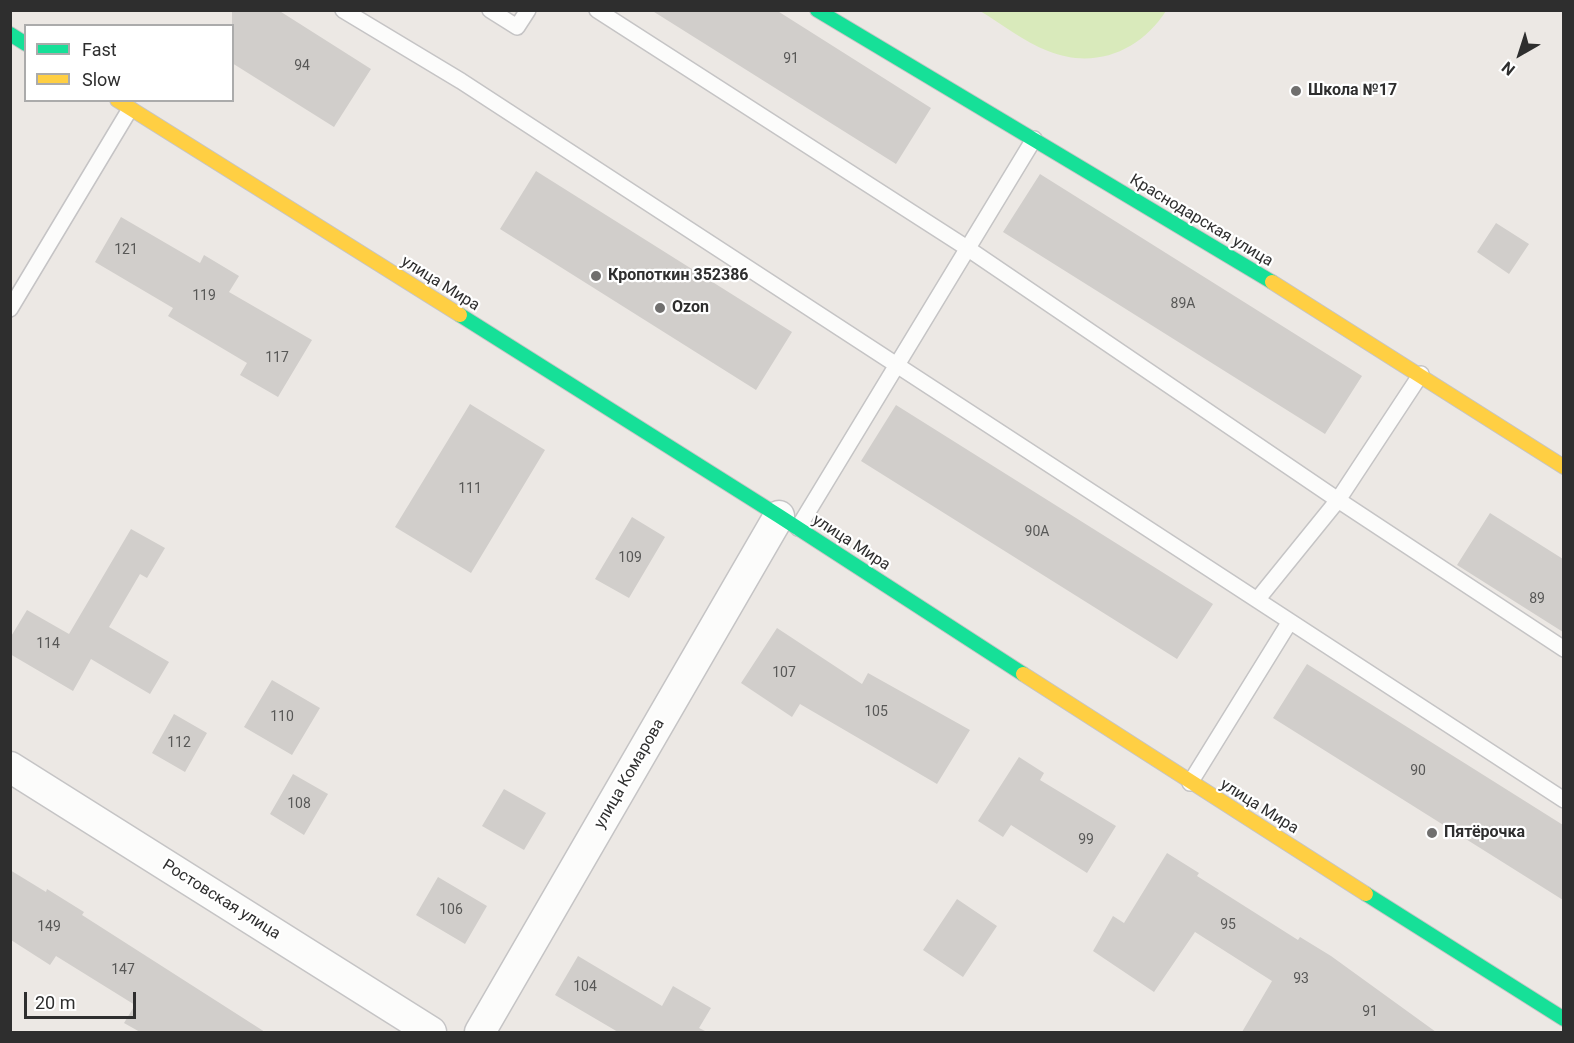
<!DOCTYPE html>
<html>
<head>
<meta charset="utf-8">
<style>
  body { margin:0 }
  #map { position:relative; width:1574px; height:1043px; overflow:hidden; background:#ece8e4; font-family:Roboto,sans-serif }
  canvas { display:block }
  .frame { position:absolute; inset:0; border:12px solid #2e2e2e; pointer-events:none }
  .legend { position:absolute; left:24px; top:24px; width:210px; height:78px; box-sizing:border-box; background:#fff; border:2px solid #ababab; margin:0; padding:8px 10px; list-style:none; font-size:18px; color:#2e2e2e }
  .legend li { display:flex; align-items:center; gap:12px; height:30px }
  .legend b { width:30px; border:2px solid #ababab }
  .north { position:absolute; left:1490px; top:24px; width:60px; height:60px; -webkit-text-stroke:4px #fff; paint-order:stroke; rotate:219deg; font-size:16px; font-weight:700; line-height:24px; text-align:center; color:#2e2e2e }
  .north::after { content:''; display:block; margin:auto; width:21px; height:27px; background:#2e2e2e; clip-path:polygon(50% 0,100% 100%,50% 72%,0 100%) }
  .scale { position:absolute; left:24px; top:992px; width:112px; height:27px; box-sizing:border-box; border:3px solid #2e2e2e; border-top:0; padding-left:8px; font-size:18px; line-height:21px; white-space:nowrap; color:#2e2e2e; -webkit-text-stroke:4px #fff; paint-order:stroke }
</style>
</head>
<body>
<div id="map">
<canvas width="1574" height="1043"></canvas>
<div class="frame"></div>
<ul class="legend">
<li><b style="height:8px;background:#16e098"></b>Fast</li>
<li><b style="height:8px;background:#ffcf43"></b>Slow</li>
</ul>
<div class="north">N</div>
<div class="scale">20 m</div>
</div>
<script>
const ctx = document.querySelector('canvas').getContext('2d');
ctx.lineJoin = 'round';
function fillPath(path, color) { ctx.fillStyle = color; ctx.fill(path, 'evenodd'); }
function strokePath(path, color, width, dash) { ctx.strokeStyle = color; ctx.lineWidth = width; ctx.lineCap = dash ? 'butt' : 'round'; ctx.setLineDash(dash || []); ctx.stroke(path); }
function label(font, color, halo, rows, align = 'center') {
  ctx.font = font + ' Roboto,sans-serif'; ctx.lineWidth = 4.5; ctx.setLineDash([]); ctx.textBaseline = 'middle'; ctx.strokeStyle = halo; ctx.fillStyle = color; for (const [text, x, y, turn = 0] of rows) {
    ctx.save(); ctx.translate(x, y); ctx.rotate((+turn || 0) * Math.PI / 180); ctx.textAlign = isNaN(turn) ? turn : align; if (halo) ctx.strokeText(text, 0, 0); ctx.fillText(text, 0, 0); ctx.restore();
  }
}
fillPath(new Path2D(`
  M980 11H1166C1140 51 1095 70 1048 51 1024 42 1002 24 980 11Z`), '#d9eabb');
fillPath(new Path2D(`
  M232 10H278L371 69 334 127 232 63Z
  M651 10H776L931 108 896 164Z
  M536 171 792 332 756 390 500 229Z
  M1040 174 1362 376 1325 434 1003 232Z
  M121 217 200 263 204 255 239 276 229 292 312 340 278 397 240 375 247 363 168 316 173 308 95 262Z
  M1496 223 1529 244 1509 274 1477 252Z
  M470 404 545 450 471 573 395 527Z
  M896 405 1213 604 1177 659 861 461Z
  M1490 513 1563 559V632L1457 565Z
  M632 517 665 537 629 598 595 579Z
  M131 529 165 548 147 578 140 574 109 627 169 662 150 694 91 659 73 691 10 654V638L27 610 69 634Z
  M777 628 862 684 868 673 970 730 937 784 800 704 792 717 741 683Z
  M1307 664 1563 825V900L1273 718Z
  M272 680 320 708 292 755 244 727Z
  M174 714 207 733 185 772 152 753Z
  M1019 757 1044 773 1040 780 1116 826 1087 873 1011 825 1003 837 978 821Z
  M293 774 328 794 304 835 270 814Z
  M504 789 546 813 524 850 482 826Z
  M1167 853 1199 873 1197 876 1298 940 1300 937 1331 956 1436 1032H1242L1272 981 1195 932 1154 992 1093 951 1113 916 1124 923Z
  M10 870 46 892 47 889 84 912 82 915 265 1032H140L124 1023 135 1005 56 956 50 965 11 940Z
  M438 877 487 906 465 944 416 915Z
  M957 899 997 926 963 977 923 950Z
  M578 956 662 1006 673 986 711 1008 699 1028 707 1032H618L555 995Z`), '#d1cecb');
const lane = new Path2D(`
  M343 10 461 81 1564 800
  M490 10 517 27 528 10
  M597 10 967 248 1338 500 1564 649
  M10 309 130 109
  M798 528 1034 139
  M1257 600 1338 500 1421 374
  M1190 783 1289 623`);
const street = new Path2D(`
  M10 767 431 1032
  M480 1032 779 516`);
const fast = new Path2D(`
  M817 10 1272 282
  M10 34 26 44
  M460 315 779 516 1023 674
  M1366 894 1564 1019`);
const slow = new Path2D(`
  M117 100 460 315
  M1272 282 1564 467
  M1023 674 1366 894`);
strokePath(lane, '#c5c4c5', 18);
strokePath(street, '#c5c4c5', 33);
strokePath(fast, '#c5c4c5', 16);
strokePath(slow, '#c5c4c5', 16);
strokePath(lane, '#fcfcfb', 15);
strokePath(street, '#fcfcfb', 30);
strokePath(fast, '#16e098', 14);
strokePath(slow, '#ffcf43', 14);
for (const [x, y, r, color] of [
  [1296,91,6,"#706f6e"],
  [596,276,6,"#706f6e"],
  [660,308,6,"#706f6e"],
  [1432,833,6,"#706f6e"]
]) { const dot = new Path2D(); dot.arc(x, y, r, 0, 2 * Math.PI); ctx.fillStyle = color; ctx.fill(dot); strokePath(dot, '#fff', 2); }
label('14px', '#585857', null, [
  ["91",791,59],
  ["94",302,66],
  ["121",126,250],
  ["119",204,296],
  ["89А",1183,304],
  ["117",277,358],
  ["111",470,489],
  ["90А",1037,532],
  ["109",630,558],
  ["89",1537,599],
  ["114",48,644],
  ["107",784,673],
  ["105",876,712],
  ["110",282,717],
  ["112",179,743],
  ["90",1418,771],
  ["108",299,804],
  ["99",1086,840],
  ["106",451,910],
  ["95",1228,925],
  ["149",49,927],
  ["147",123,970],
  ["93",1301,979],
  ["104",585,987],
  ["91",1370,1012]
]);
label('bold 16px', '#2e2e2e', '#fff', [
  ["Школа №17",1308,91],
  ["Кропоткин 352386",608,276],
  ["Ozon",672,308],
  ["Пятёрочка",1444,833]
], 'left');
label('16px', '#2e2e2e', '#fff', [
  ["Краснодарская улица",1201,221,31],
  ["улица Мира",440,284,32],
  ["улица Мира",851,543,33],
  ["улица Комарова",630,774,-60],
  ["улица Мира",1259,807,32],
  ["Ростовская улица",221,900,32]
]);
</script>
</body>
</html>
